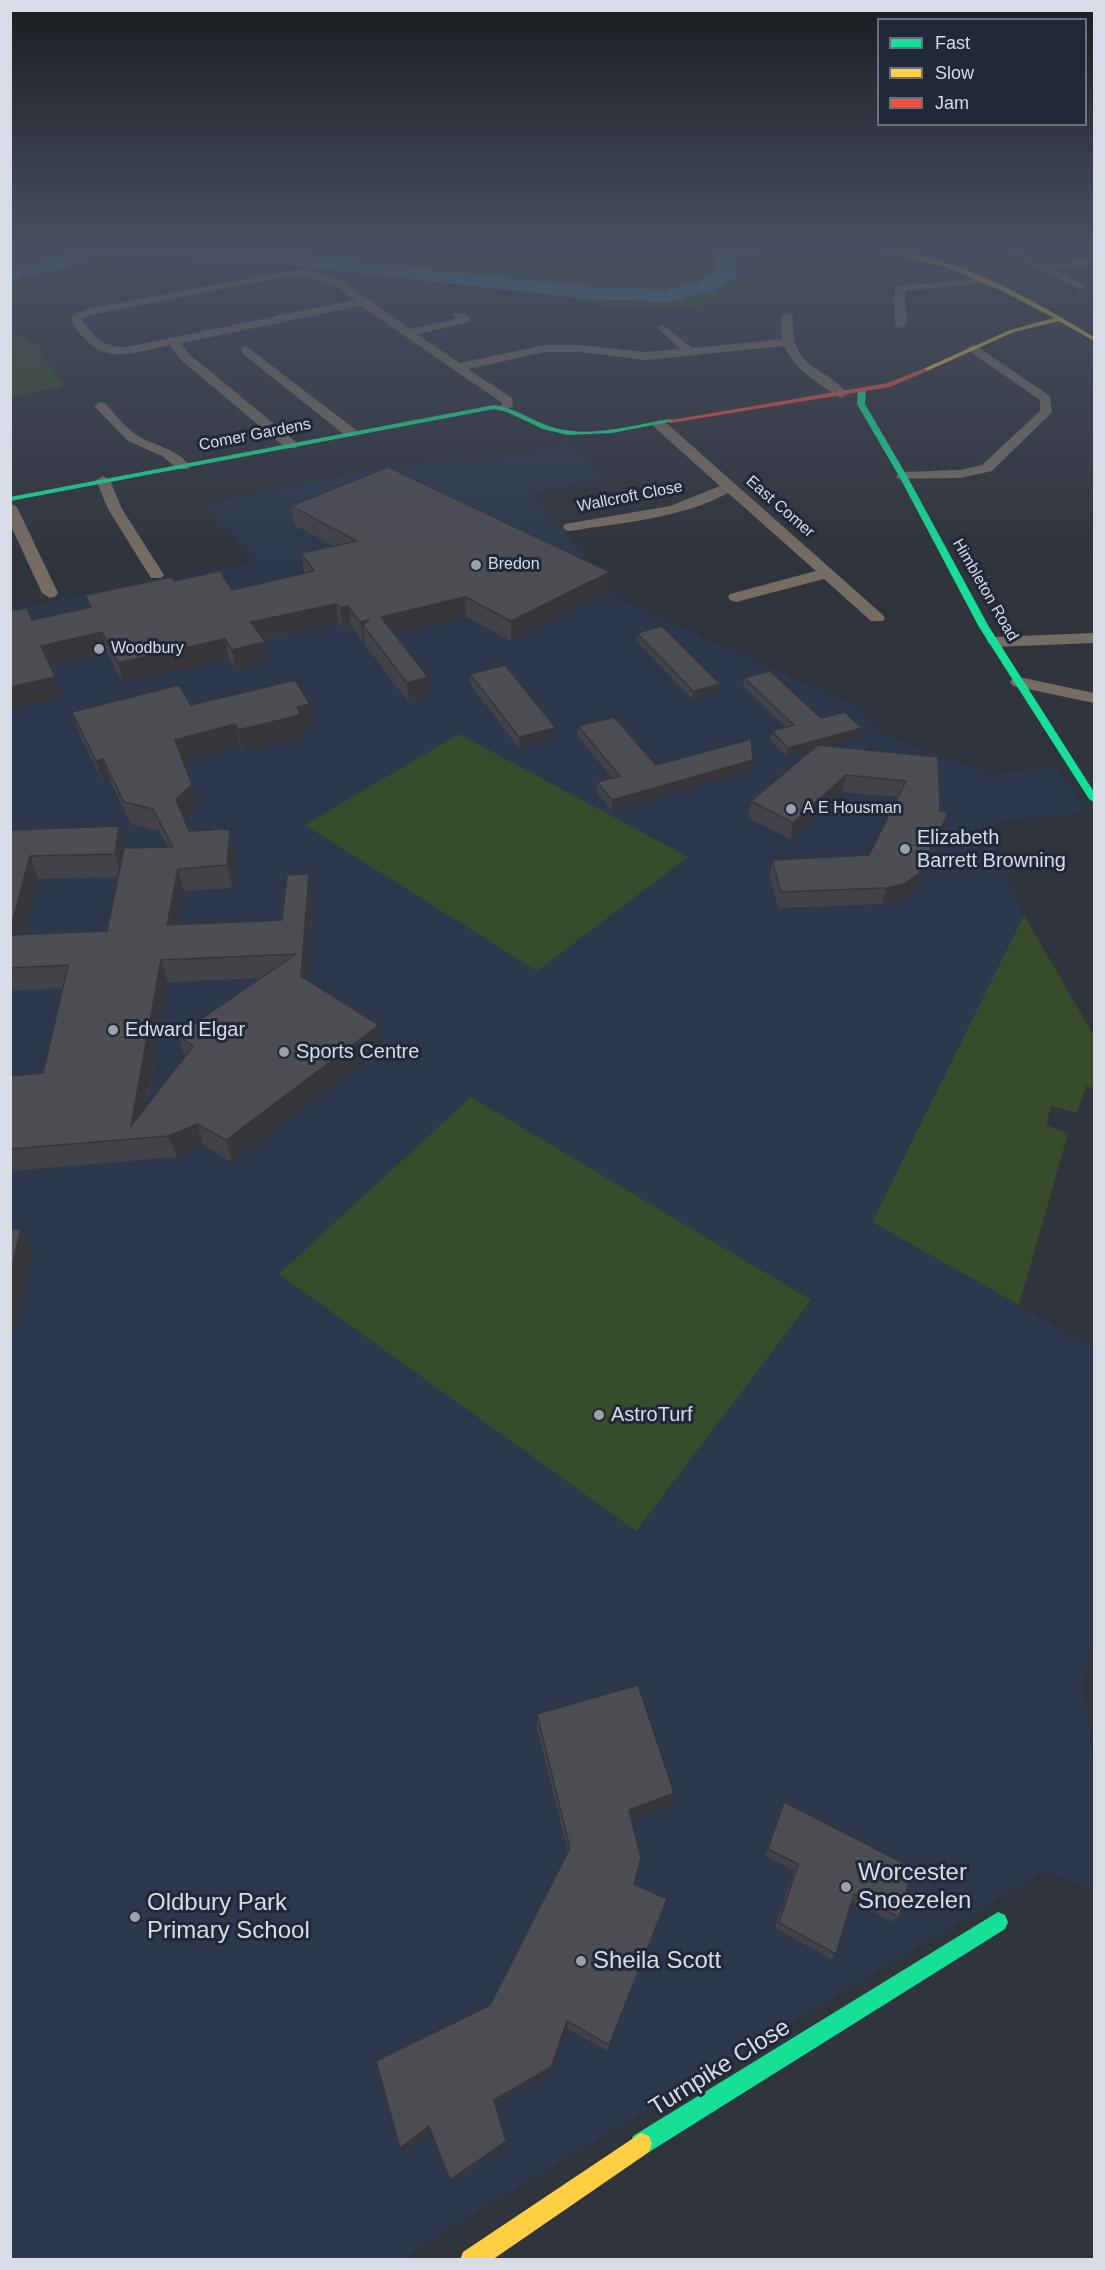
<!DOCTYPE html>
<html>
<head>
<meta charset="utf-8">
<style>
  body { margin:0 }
  #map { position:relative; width:1105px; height:2270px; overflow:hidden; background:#30343c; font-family:Arial,sans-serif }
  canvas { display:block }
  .frame { position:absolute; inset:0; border:12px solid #d7dce7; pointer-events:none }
  .legend { position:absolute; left:877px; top:18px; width:210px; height:108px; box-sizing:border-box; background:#212838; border:2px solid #6a707e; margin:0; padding:8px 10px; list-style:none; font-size:18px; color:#d7dce7 }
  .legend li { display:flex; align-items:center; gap:12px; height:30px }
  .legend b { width:30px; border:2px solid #6a707e }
</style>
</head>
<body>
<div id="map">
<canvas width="1105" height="2270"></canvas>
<div class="frame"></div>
<ul class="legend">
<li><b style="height:8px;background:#16e098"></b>Fast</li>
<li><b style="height:8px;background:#ffcf43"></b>Slow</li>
<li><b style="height:8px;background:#f24e42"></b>Jam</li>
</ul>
</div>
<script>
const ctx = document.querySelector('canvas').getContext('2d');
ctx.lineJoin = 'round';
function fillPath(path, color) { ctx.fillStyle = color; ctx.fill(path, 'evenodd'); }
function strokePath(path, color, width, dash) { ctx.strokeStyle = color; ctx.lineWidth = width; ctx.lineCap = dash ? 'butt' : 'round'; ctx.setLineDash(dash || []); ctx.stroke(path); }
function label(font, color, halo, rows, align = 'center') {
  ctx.font = font + ' Arial,sans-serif'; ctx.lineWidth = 6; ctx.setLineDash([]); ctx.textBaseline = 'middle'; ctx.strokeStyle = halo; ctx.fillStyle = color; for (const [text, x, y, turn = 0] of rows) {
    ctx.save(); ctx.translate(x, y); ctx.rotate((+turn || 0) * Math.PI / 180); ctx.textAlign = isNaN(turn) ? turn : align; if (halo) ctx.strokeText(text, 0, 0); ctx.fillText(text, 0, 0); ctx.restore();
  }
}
fillPath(new Path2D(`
  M568 445 603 478 532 493 621 600 858 707 884 735 990 774 1057 767 1087 812 999 821 988 832 1024 915 872 1222 1094 1348V1647L1089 1650 1083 1688 1094 1769V1890L1044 1871 457 2224 402 2259H11L10 609 254 562 207 505 325 478 461 459 465 465Z`), '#2e384c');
fillPath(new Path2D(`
  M11 247H756L725 256 726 271 754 282 739 294 701 306 606 307 506 284 277 258 93 252 65 263 12 273 27 283 11 313Z
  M10 331 40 346 45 359 64 386 11 397Z
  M459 734 688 857 537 971 305 825Z
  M1024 915 1094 1036V1088L1086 1086 1077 1113 1051 1106 1046 1125 1068 1134 1019 1305 872 1222Z
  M471 1097 811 1300 636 1531 279 1274Z`), '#384c2b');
fillPath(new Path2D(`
  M87 247 277 252 579 286 666 290 699 282 717 272 715 256C724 243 751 247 766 247L763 251 736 259 738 275 735 279 713 290 666 302 579 298 277 264 95 258 65 269 10 279V267L60 258Z`), '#3c7da1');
fillPath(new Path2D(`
  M997 247H1011L1041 263 1094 259V265L1052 268 1085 285 1086 287 1081 290Z
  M292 270 313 271 340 279 410 329 456 319 452 315 454 313H462L470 318V322L417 334 460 363 545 345H579L646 352 680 349 657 328 663 325 692 348 782 339 781 316 787 313 793 316C791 371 820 362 848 394L842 398 838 397C817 382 795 370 784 346L646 360 579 352H545L468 369 512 398 513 406 507 410 502 409 501 402 361 306 181 343 189 354 296 442 298 445 296 448H286L181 360 170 345C124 355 100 367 71 321L74 314 92 308ZM292 276C321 278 332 283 354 300L127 347C105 347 95 340 83 321V318L95 314Z
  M986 278 991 281 990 283 905 291 907 325 901 328 895 325 894 290 897 286Z
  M973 344 1050 396 1052 412 992 471 960 478 898 479 896 476 903 472 960 470 982 465 1040 411V400L969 351 967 348Z
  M246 346 356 430 358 433 356 436H346L242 353V347Z
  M100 402 105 403C116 415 126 429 140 437 158 447 177 449 190 466L188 469H178L162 456 128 441 94 406Z
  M659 420 664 421 883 615 885 618 883 621H871L824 579 736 602 730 600 728 597 730 594 816 571 728 493C680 519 623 522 570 531L565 530 563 527 565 524 670 506 720 486 654 427 652 424Z
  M103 476 110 480 122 509 164 575 161 578H151L108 509 96 480Z
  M10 503 17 507 58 593 56 596 50 598 42 593 10 524Z
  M1094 633V643L995 647 987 642 995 637Z
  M1019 677 1094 693V703L1013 686 1010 682 1013 678Z`), '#766d62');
fillPath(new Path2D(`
  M862 388 866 390 865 404 907 476 989 627 1094 792V802L1089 799 979 627 899 476 857 404 858 390Z
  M494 405C517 408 533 422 555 428 592 438 633 425 670 419L674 421 612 433 568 435 543 429 507 412 494 409 10 501V497Z
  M998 1912 1005 1915 1008 1922 1005 1929 649 2152 641 2155 633 2152 630 2144 633 2136Z`), '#16e098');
fillPath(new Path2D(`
  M859 247C944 247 1024 295 1094 337V341L1059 321 1014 332 927 371H923V369L1010 330 1054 318 1002 291 946 267Z
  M641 2133 649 2136 652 2144 649 2152 492 2260H460L463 2252Z`), '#ffcf43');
fillPath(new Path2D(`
  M925 368 927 371 890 387 670 423 666 421 888 383Z`), '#f24e42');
fillPath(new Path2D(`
  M291 506 610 572 609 591 511 641 466 617 394 634 428 677 430 698 409 703 365 645V641L363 642 351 626 342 628 339 623 263 640 265 642 269 662 236 670 229 658 123 683 107 652 49 665 55 677 61 697 10 709V611L32 620 89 608 85 595 174 581 232 590 304 573 301 553 333 546 294 525Z
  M637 633 720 684 719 692 692 699 636 641Z
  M470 674 556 728V738L519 748 470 684Z
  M744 678 821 718 860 737 825 746 938 757 940 811 943 830 915 890 901 900 882 904 778 908 770 876 772 860 869 855 898 797 842 792 790 839 748 818 751 801 812 750 787 757 770 740 772 731 786 728 743 686Z
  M310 704 313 726 303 728 305 737 243 752 240 746 183 761 192 784 197 806 184 819 189 831 235 851 232 888 184 891 178 924 282 920 309 874 313 896 307 979 382 1048 232 1162 204 1146 177 1157 10 1171V1076L43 1073 63 988 10 991V830L126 848 168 847 159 831 131 824 110 781 103 783 79 733 72 712 191 705ZM118 877 107 931 24 934 38 879ZM261 978 178 1035 185 1057 147 1106 168 982Z
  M578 726 656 765 753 760 751 770 611 811 597 792V782L612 778 578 736Z
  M10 1229 33 1250 14 1331H10Z
  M537 1714 674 1793 670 1806 632 1820 634 1884 664 1909 607 2051 567 2028 551 2072 496 2104 507 2144 453 2182 431 2131 405 2151 490 2005 568 1853 537 1728Z
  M784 1802 899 1917 893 1922 852 1901 836 1954 831 1959 775 1928 794 1870 765 1856 781 1809Z`), '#424248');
fillPath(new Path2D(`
  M610 572 609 591 511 641V621Z
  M465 597 466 617 383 637 381 617Z
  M336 604 339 623 255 641 251 622Z
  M348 606 351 626 342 628 340 608Z
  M369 620 363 625 365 641 363 642 360 622Z
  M102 632 107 652 47 666 41 646Z
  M225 639 229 658 123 683 118 663Z
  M265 642 269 662 236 670 232 650Z
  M55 677 61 697 10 709V687Z
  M428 677 430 698 409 703 407 683Z
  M720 684 719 692 692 699 693 691Z
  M310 704 313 726 303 728 305 737 243 752 238 730 297 707Z
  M235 724 240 746 181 762 175 740Z
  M556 728V738L519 748V737Z
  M862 728 860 737 787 757 788 748Z
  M103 759 110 781 103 783 96 761Z
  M753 760 751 770 611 811 612 800Z
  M846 775 842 792 790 839 793 823Z
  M192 784 197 806 182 822 176 799Z
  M948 813 943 830 915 890 901 900 882 904 886 888Z
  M119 826 126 848 122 876 115 854Z
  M230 829 235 851 232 888 227 865Z
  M30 856 38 879 19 957 10 938V931Z
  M178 869 184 891 174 947 167 925Z
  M309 874 313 896 306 998 301 976Z
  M161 960 168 982 141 1138 131 1126Z
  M379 1025 382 1048 232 1162 226 1140Z
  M197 1124 204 1146 177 1157 169 1136Z
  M21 1229 33 1250 14 1331 10 1324V1275Z
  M674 1793 670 1806 627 1822 629 1810Z
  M567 2021V2028L551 2072 496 2104 507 2144 453 2182 450 2180 494 2100Z
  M429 2126 433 2130 405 2151 400 2148Z`), '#36363b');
const building = new Path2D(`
  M388 467 610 572 511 621 465 597 381 617 428 677 407 683 363 625 369 620 360 622 348 606 340 608 336 604 251 622 265 642 232 650 225 639 118 663 102 632 41 646 55 677 10 687V611L27 608 32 620 91 607 85 595 172 577 174 581 220 571 232 590 314 571 301 553 357 541 291 506Z
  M662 626 720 684 693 691 637 633Z
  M505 665 556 728 519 737 470 674Z
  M770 671 821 718 845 712 862 728 788 748 772 731 794 725 744 678Z
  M295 680 310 704 297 707 301 715 238 730 235 724 175 740 192 784 176 799 189 831 230 829 227 865 178 869 167 925 282 920 287 875 309 874 301 976 379 1025 226 1140 197 1124 169 1136 10 1149V1076L43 1073 68 965 10 968V935L107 931 124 848 173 847 153 809 124 802 103 759 96 761 72 712 179 685 191 705ZM296 954 178 1035 193 1046 131 1126 161 960Z
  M614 717 656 765 751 739 753 760 612 800 597 782 620 776 578 726Z
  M818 745 938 757 940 811 948 813 919 873 905 884 886 888 781 892 772 860 869 855 906 781 846 775 793 823 751 801Z
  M119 826 115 854 30 856 10 931V830Z
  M10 1229H21L10 1275Z
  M638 1685 674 1793 629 1810 641 1858 634 1884 667 1899 609 2045 567 2021 551 2067 494 2100 506 2141 450 2180 429 2126 400 2148 376 2061 490 2005 570 1848 537 1714Z
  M784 1802 913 1868 899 1917 854 1894 836 1954 779 1923 798 1864 768 1849Z`);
fillPath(building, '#4d4d54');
strokePath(building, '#36363b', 1.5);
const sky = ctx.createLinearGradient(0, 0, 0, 565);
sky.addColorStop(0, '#1a1d21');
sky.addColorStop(0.44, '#485061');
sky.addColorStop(1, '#48506100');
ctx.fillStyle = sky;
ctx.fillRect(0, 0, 1105, 565);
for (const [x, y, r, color] of [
  [476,565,6,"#9da1ab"],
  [99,649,6,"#9da1ab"],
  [791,809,6,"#9da1ab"],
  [905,849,6,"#9da1ab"],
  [113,1030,6,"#9da1ab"],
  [284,1052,6,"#9da1ab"],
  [599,1415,6,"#9da1ab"],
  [846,1887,6,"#9da1ab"],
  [135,1917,6,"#9da1ab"],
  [581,1961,6,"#9da1ab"]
]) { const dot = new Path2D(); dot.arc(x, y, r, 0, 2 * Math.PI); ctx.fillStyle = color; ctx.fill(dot); strokePath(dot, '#212838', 2); }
label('16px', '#d7dce7', '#212838', [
  ["Comer Gardens",255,435,-11],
  ["Wallcroft Close",630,497,-11],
  ["East Comer",780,507,41],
  ["Himbleton Road",985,590,60]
]);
label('16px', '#d7dce7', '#212838', [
  ["Bredon",488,565],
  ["Woodbury",111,649],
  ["A E Housman",803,809]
], 'left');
label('20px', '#d7dce7', '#212838', [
  ["Elizabeth",917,838],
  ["Barrett Browning",917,861],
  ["Edward Elgar",125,1030],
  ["Sports Centre",296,1052],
  ["AstroTurf",611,1415]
], 'left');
label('24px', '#d7dce7', '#212838', [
  ["Worcester",858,1873],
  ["Snoezelen",858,1901],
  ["Oldbury Park",147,1903],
  ["Primary School",147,1931],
  ["Sheila Scott",593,1961]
], 'left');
label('24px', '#d7dce7', '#212838', [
  ["Turnpike Close",720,2068,-32]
]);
</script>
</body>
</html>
